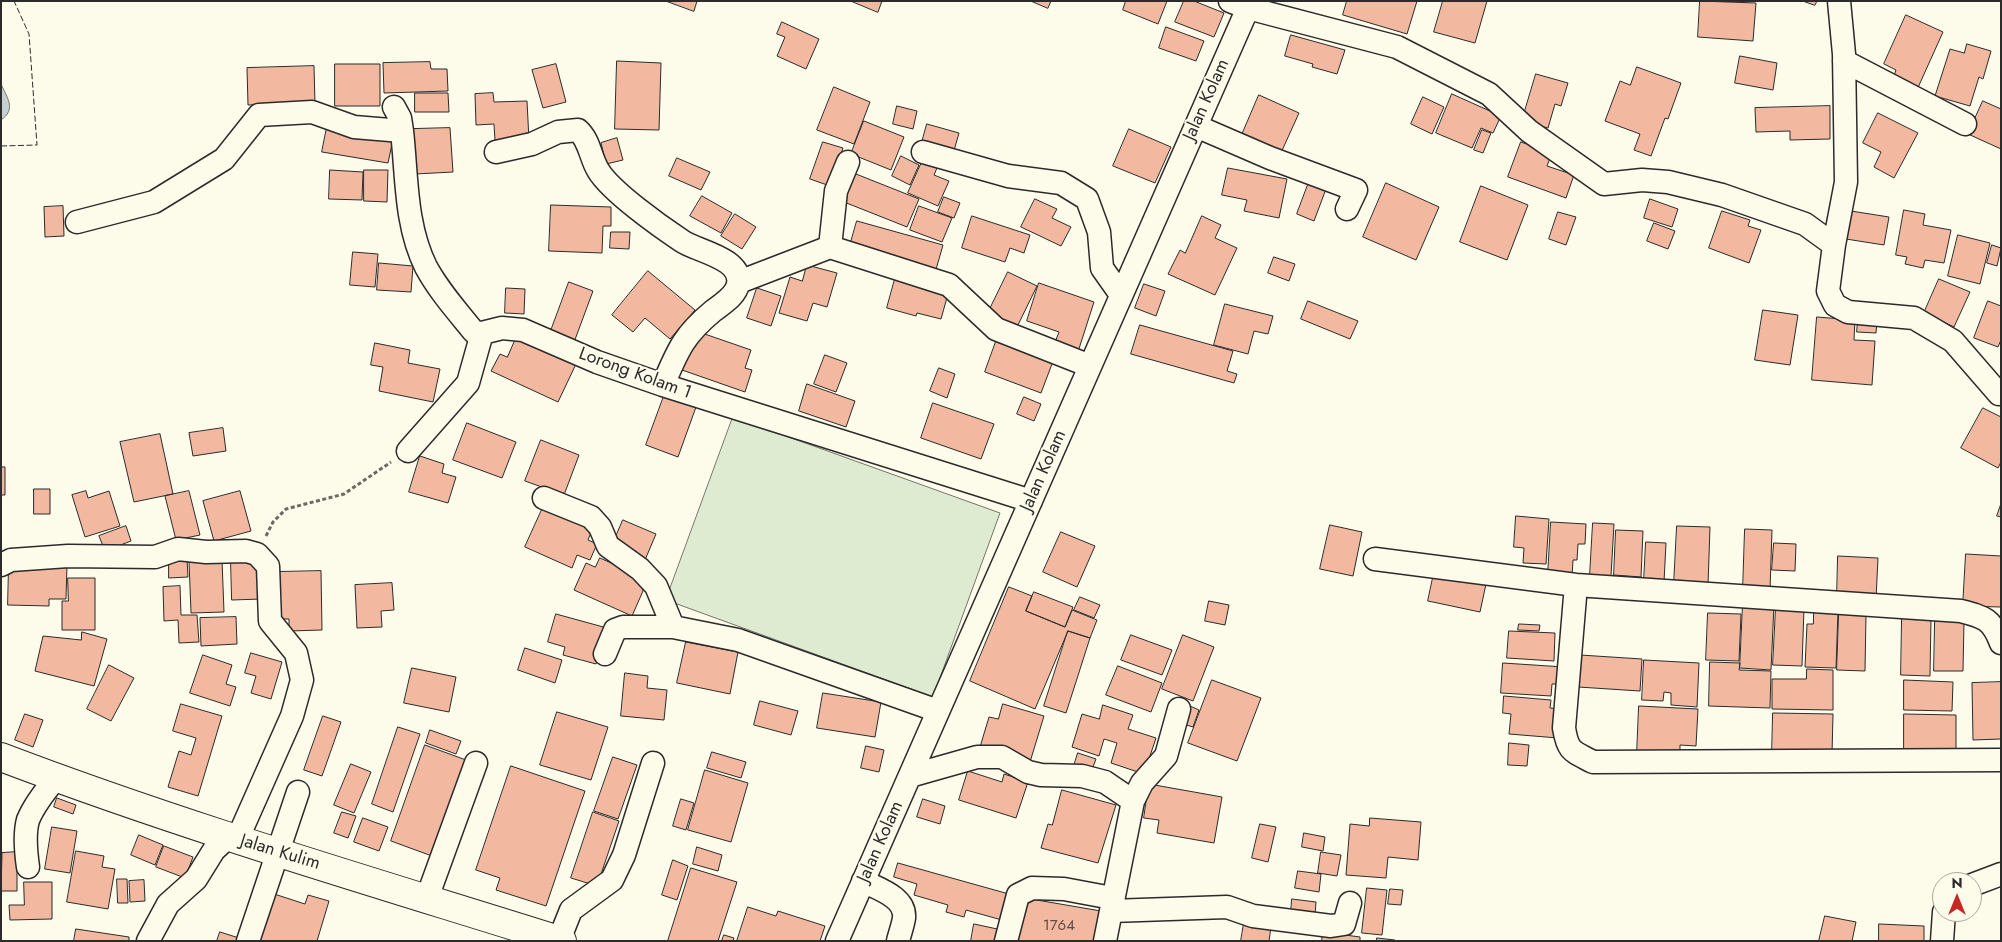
<!DOCTYPE html>
<html>
<head>
<meta charset="utf-8">
<style>
  body { margin:0 }
  #map { position:relative; width:2002px; height:942px; overflow:hidden; background:#fdfbea; font-family:Jost,sans-serif }
  canvas { display:block }
  .frame { position:absolute; inset:0; border:2px solid #2b2b2b; pointer-events:none }
  .north { position:absolute; left:1932px; top:872px; width:50px; height:50px; box-sizing:border-box; background:#fdfbea; border:1px solid #a9a89e; border-radius:50%; rotate:0deg; font-size:14px; font-weight:700; line-height:20px; text-align:center; color:#2b2b2b }
  .north::after { content:''; display:block; margin:auto; width:18px; height:22px; background:#c62828; clip-path:polygon(50% 0,100% 100%,50% 72%,0 100%) }
</style>
</head>
<body>
<div id="map">
<canvas width="2002" height="942"></canvas>
<div class="frame"></div>
<div class="north">N</div>
</div>
<script>
const ctx = document.querySelector('canvas').getContext('2d');
ctx.lineJoin = 'round';
function fillPath(path, color) { ctx.fillStyle = color; ctx.fill(path, 'evenodd'); }
function strokePath(path, color, width, dash) { ctx.strokeStyle = color; ctx.lineWidth = width; ctx.lineCap = dash ? 'butt' : 'round'; ctx.setLineDash(dash || []); ctx.stroke(path); }
function label(font, color, halo, rows, align = 'center') {
  ctx.font = font + ' Jost,sans-serif'; ctx.lineWidth = 4; ctx.setLineDash([]); ctx.textBaseline = 'middle'; ctx.strokeStyle = halo; ctx.fillStyle = color; for (const [text, x, y, turn = 0] of rows) {
    ctx.save(); ctx.translate(x, y); ctx.rotate((+turn || 0) * Math.PI / 180); ctx.textAlign = isNaN(turn) ? turn : align; if (halo) ctx.strokeText(text, 0, 0); ctx.fillText(text, 0, 0); ctx.restore();
  }
}
const green = new Path2D(`
  M733 417 1000 513 933 697 666 600Z`);
fillPath(green, '#deebd1');
strokePath(green, '#74746e', 1);
const water = new Path2D(`
  M1 84C7 98 17 109 1 120Z`);
fillPath(water, '#c7d0d0');
strokePath(water, '#74746e', 1);
const building = new Path2D(`
  M666 1H697L694 11Z
  M851 1H882L878 12Z
  M1031 1H1051L1048 8Z
  M1126 1H1167L1158 24 1123 10Z
  M1184 1H1194L1224 13 1214 37 1175 22Z
  M1347 1H1417L1407 34 1343 15Z
  M1443 1H1487L1475 43 1434 32Z
  M1700 1 1756 3 1753 41 1698 37Z
  M1803 1H1817L1815 5Z
  M1906 15 1943 32 1916 92 1892 81 1896 70 1884 64Z
  M782 22 819 39 806 69 777 56 785 37 777 34Z
  M1166 27 1204 41 1196 61 1159 48Z
  M1291 35 1345 50 1337 74 1312 67 1313 64 1285 56Z
  M1967 44 1991 51 1983 79 1979 77 1970 106 1935 96 1950 49 1964 53Z
  M1740 56 1777 63 1773 90 1735 83Z
  M617 61 661 63 659 130 615 129Z
  M430 62 431 69H447L448 91 384 93 383 63Z
  M335 64H380V106H335Z
  M556 64 566 102 543 108 532 70Z
  M314 66 315 104 248 105 247 68Z
  M1637 67 1681 83 1668 119 1665 118 1651 156 1634 150 1640 134 1605 121 1620 81 1630 85Z
  M1536 74 1568 83 1561 106 1555 104 1548 128 1522 121Z
  M834 87 870 102 854 144 817 130Z
  M415 93H448L449 112H415Z
  M493 93 494 102 527 101 529 140 495 141 494 124 476 125 475 94Z
  M1452 94 1501 116 1493 133 1481 128 1472 148 1436 133Z
  M1259 95 1299 113 1280 155 1241 137Z
  M1423 97 1444 107 1432 134 1411 124Z
  M1983 101 2001 109V149L1968 134Z
  M897 106 917 111 913 129 893 124Z
  M1830 106V139L1790 140V131L1756 132 1755 108Z
  M1878 113 1918 133 1894 178 1874 167 1881 152 1863 143Z
  M864 121 904 137 891 170 851 154Z
  M927 124 959 133 953 154 921 146Z
  M327 127 393 139 388 163 322 152Z
  M450 128 453 172 415 174 413 129Z
  M1129 129 1171 147 1155 183 1113 166Z
  M1482 130 1491 133 1483 153 1474 150Z
  M617 138 623 160 606 164 601 143Z
  M823 142 843 148 830 186 810 179Z
  M1521 142 1552 153 1547 166 1574 175 1566 198 1508 177Z
  M901 156 919 165 910 185 892 176Z
  M677 158 710 172 701 190 669 176Z
  M922 162 937 168 934 175 949 181 938 206 908 193Z
  M1228 168 1287 179 1279 218 1244 211 1247 200 1222 195Z
  M330 170 363 172 362 200 329 199Z
  M364 170H388L387 202 364 201Z
  M856 174 919 199 907 227 844 202Z
  M1309 182 1326 189 1314 221 1297 214Z
  M1386 183 1439 207 1416 260 1363 237Z
  M1481 186 1528 205 1507 260 1460 242Z
  M702 196 732 213 721 233 690 216Z
  M944 197 960 203 954 218 938 212Z
  M1035 199 1057 209 1052 218 1071 227 1061 246 1021 227Z
  M1650 199 1678 209 1672 227 1644 218Z
  M551 205 611 207V226H603L602 253 549 251Z
  M63 206 64 236 45 237 44 207Z
  M919 206 952 218 942 242 910 230Z
  M1904 210 1925 214 1923 225 1951 230 1944 263 1925 260 1923 268 1905 264 1907 257 1896 255Z
  M1722 211 1750 220 1748 226 1761 230 1749 263 1709 248Z
  M1851 211 1889 217 1884 245 1846 239Z
  M1558 212 1576 217 1566 245 1549 239Z
  M735 214 756 227 742 249 721 236Z
  M972 216 1030 235 1024 253 1010 248 1005 262 962 248Z
  M1202 216 1221 225 1215 238 1237 248 1215 295 1168 274 1180 250 1185 253Z
  M857 221 943 245 935 273 849 249Z
  M1654 223 1675 231 1668 249 1647 241Z
  M611 232H630L629 249 610 248Z
  M1958 235 1990 243 1980 284 1948 276Z
  M1992 245 2001 248 1997 266 1987 263Z
  M353 252 378 254 375 287 350 285Z
  M1274 257 1295 264 1289 281 1268 273Z
  M379 263 413 266 411 292 377 290Z
  M807 265 837 273 827 307 813 303 807 321 779 313 790 277 802 281Z
  M648 271 695 310 670 339 645 318 633 332 612 315Z
  M1008 272 1037 286 1016 329 987 315Z
  M895 279 948 294 941 319 917 313 916 316 887 308Z
  M1939 279 1970 292 1954 327 1924 313Z
  M569 282 593 291 573 345 549 336Z
  M1039 283 1094 302 1076 358 1052 350 1059 332 1027 321Z
  M1144 284 1165 291 1156 316 1135 308Z
  M506 288 525 289 524 314 505 313Z
  M757 288 781 296 771 326 747 318Z
  M1308 301 1358 321 1350 339 1301 319Z
  M1988 301 2001 306V340L1998 347 1974 338Z
  M1225 304 1273 316 1268 334 1254 331 1248 354 1214 345Z
  M1763 310 1798 315 1790 365 1755 360Z
  M1817 317 1855 320 1854 340 1875 341 1872 385 1812 380Z
  M1858 321 1877 322 1876 333 1857 332Z
  M1140 325 1233 351 1227 371 1237 374 1234 383 1131 354Z
  M696 331 751 350 745 368 752 370 745 392 682 370Z
  M517 336 576 364 558 402 491 371 500 354 507 357Z
  M998 336 1055 356 1041 393 985 372Z
  M375 343 410 350 408 363 440 369 433 402 379 391 383 367 371 365Z
  M825 355 847 363 836 392 814 384Z
  M939 368 955 374 947 398 930 391Z
  M807 384 855 401 846 427 799 411Z
  M664 396 696 407 678 457 646 445Z
  M1024 397 1041 404 1034 421 1017 414Z
  M933 403 994 424 981 459 921 438Z
  M1983 408 2001 417V462L1998 468 1961 448Z
  M467 423 516 442 502 478 453 460Z
  M223 428 226 451 193 456 189 433Z
  M160 434 173 494 134 502 120 442Z
  M541 440 579 455 564 495 525 481Z
  M420 456 444 464 442 473 456 477 448 503 409 492Z
  M1 467H5V495H1Z
  M34 489H50V514H34Z
  M86 491 88 498 109 491 120 526 85 537 72 495Z
  M189 491 200 535 176 540 165 496Z
  M240 491 251 531 214 541 203 501Z
  M545 503 594 525 588 540 597 544 590 560 577 555 572 568 525 547Z
  M2001 504V517L1997 516Z
  M1516 516 1549 519 1546 564 1523 563 1524 548 1514 547Z
  M623 520 656 534 645 560 612 546Z
  M1551 522 1586 524 1585 544H1578L1577 560H1573L1572 577 1548 575Z
  M1593 523 1614 524 1611 576 1590 575Z
  M1330 525 1362 532 1353 576 1320 569Z
  M126 526 131 541 105 551 99 536Z
  M1677 526 1710 527 1708 585 1674 584Z
  M1745 529 1772 530 1770 590 1743 589Z
  M1616 530 1643 531 1641 577 1614 575Z
  M1061 532 1095 546 1077 587 1043 572Z
  M1646 542 1666 543 1664 582 1644 581Z
  M1774 543 1796 544 1795 571 1772 570Z
  M1966 554 2001 556V607L1963 606Z
  M1838 556 1878 558 1876 599 1837 597Z
  M600 558 640 576 643 591 632 616 574 590 586 563 595 567Z
  M169 559H187L188 577 169 578Z
  M222 560 224 612 191 613 189 561Z
  M231 562H261L262 599 232 600Z
  M9 564 67 565 66 599H49V606L8 605Z
  M321 571 322 630 289 631V619H277L276 572Z
  M1434 573 1486 584 1480 612 1428 601Z
  M68 578H95V630H62V601H68Z
  M392 583 394 610 381 611 382 627 357 628 355 585Z
  M180 586 181 615H197L199 642 179 643 178 620 164 621 163 587Z
  M1009 587 1032 596 1026 611 1065 627 1072 610 1097 620 1090 638 1068 631 1035 709 970 681Z
  M1034 592 1073 607 1065 627 1026 611Z
  M1080 597 1100 605 1094 618 1074 610Z
  M1209 601 1229 605 1225 625 1205 621Z
  M1743 603 1774 604 1771 670 1740 668Z
  M1776 607 1804 608 1802 666 1773 665Z
  M1814 610 1838 611 1836 668 1805 667 1807 624H1813Z
  M1708 613 1741 614 1739 661 1706 660Z
  M556 614 607 628 596 664 563 655 565 647 548 642Z
  M1839 614H1866L1865 671 1837 670Z
  M236 617 237 644 201 646 200 618Z
  M1902 617 1931 618 1930 676 1901 675Z
  M1935 621H1964L1963 671H1934Z
  M1519 624 1540 625 1539 631 1518 630Z
  M1068 631 1090 638 1066 713 1044 706Z
  M1509 631 1555 633 1554 661 1507 658Z
  M82 632 107 639 94 686 35 671 43 636 81 640Z
  M1131 635 1172 650 1162 675 1121 660Z
  M1183 635 1214 647 1193 701 1162 689Z
  M686 642 738 652 730 694 677 683Z
  M525 648 562 660 555 683 518 670Z
  M251 653 282 662 271 699 251 693 256 676 245 673Z
  M203 655 232 665 226 684 236 687 230 706 190 693Z
  M1580 655 1642 659 1640 691 1578 687Z
  M1644 660 1699 663 1697 707 1671 705V693L1664 692 1663 701 1642 700Z
  M1710 662 1740 663 1739 670 1771 671 1770 708 1709 706Z
  M1503 663 1564 667 1563 684H1552L1551 696 1501 693Z
  M109 665 134 678 111 721 87 709Z
  M1118 666 1162 683 1151 712 1106 695Z
  M412 668 456 677 449 712 404 703Z
  M1807 669 1833 670V710L1772 709V679H1806Z
  M625 673 648 676 647 688 667 690 664 720 621 716Z
  M1212 680 1261 698 1237 761 1188 743Z
  M1904 680 1953 682 1952 711 1904 710Z
  M2001 682V739L1973 740 1972 683Z
  M823 693 881 702 875 737 817 728Z
  M1504 696 1551 700 1550 708 1561 709 1558 738 1509 734 1511 714 1503 713Z
  M760 701 798 711 791 735 754 725Z
  M181 704 222 716 198 796 168 787 179 751 191 755 196 738 173 731Z
  M1003 704 1044 716 1030 762 980 747 989 717 998 719Z
  M1103 705 1133 715 1128 729 1156 738 1144 774 1111 763 1117 743 1104 739 1099 756 1072 747 1082 714 1099 719Z
  M1190 706 1199 710 1193 727 1183 724Z
  M1639 706 1698 709 1696 746 1680 745V755L1637 754Z
  M557 712 608 727 591 780 540 765Z
  M1773 713 1833 714 1832 755 1772 754Z
  M25 714 43 720 33 747 15 740Z
  M1904 714 1956 715V750H1904Z
  M323 716 341 722 322 776 304 770Z
  M398 727 420 734 393 812 372 804Z
  M430 730 461 741 456 754 426 743Z
  M1509 743 1529 745 1527 766 1508 765Z
  M425 745 466 760 432 856 391 841Z
  M866 746 884 750 879 772 861 768Z
  M712 752 746 762 741 778 707 768Z
  M1078 753 1096 759 1090 775 1073 769Z
  M613 757 637 765 618 819 594 811Z
  M351 764 371 772 354 813 334 805Z
  M511 766 585 791 546 906 496 890 500 878 476 870Z
  M705 770 748 783 731 842 688 830Z
  M968 771 1002 782 1004 774 1028 782 1016 818 959 800Z
  M1149 784 1222 797 1214 843 1157 833 1159 820 1144 818Z
  M1062 790 1116 805 1098 863 1041 848 1048 824 1052 825Z
  M57 798 76 805 73 814 54 807Z
  M681 799 694 803 686 830 673 826Z
  M923 799 945 806 940 824 917 817Z
  M342 812 356 816 348 838 334 833Z
  M593 812 619 821 597 886 571 878Z
  M363 818 388 827 379 851 354 842Z
  M1370 818 1421 822 1418 860 1388 857 1386 878 1346 875 1350 824 1369 826Z
  M1260 824 1276 827 1268 862 1252 858Z
  M52 827 77 831 70 873 45 869Z
  M1304 833 1325 837 1323 851 1302 847Z
  M139 835 163 845 155 865 131 855Z
  M164 846 193 857 185 878 156 867Z
  M697 847 722 855 718 871 693 864Z
  M76 851 104 856 102 867 115 869 108 909 67 902Z
  M17 852V891H1L2 853Z
  M1321 852 1341 855 1337 876 1318 873Z
  M673 860 688 866 677 900 662 895Z
  M898 863 1009 894 1002 920 966 910 964 917 946 912 948 905 914 895 917 884 894 877Z
  M691 868 737 882 718 941H668Z
  M1298 871 1321 874 1319 892 1295 888Z
  M117 879H127L128 903H118Z
  M144 880 145 901 130 902 129 881Z
  M24 882H52V919L10 920 9 905H24Z
  M1367 888 1387 890 1382 935 1362 933Z
  M1390 889 1403 890 1401 905 1388 904Z
  M268 892 305 904 308 895 329 901 317 941H253Z
  M1025 898 1101 911 1096 941H1018Z
  M1292 899 1316 902 1315 915 1291 913Z
  M748 907 776 916 778 911 825 926 820 941H737Z
  M1825 916 1856 922 1852 941H1819Z
  M1244 923 1271 927 1269 941H1241Z
  M974 924 1002 930 1000 941H971Z
  M1879 924 1924 926V941H1879Z
  M76 929 129 937V941H74Z
  M220 932 239 938 238 941H217Z
  M1323 932 1360 937V941H1322Z
  M724 935 734 938 733 941H722Z
  M1377 938 1395 940V941H1377Z`);
fillPath(building, '#f2b8a0');
strokePath(building, '#2b2b2b', 1);
const minor = new Path2D(`
  M1230 1 1248 8 1397 47 1489 94 1529 131 1604 184 1642 180 1668 182 1722 195 1805 224 1834 245 1828 291 1835 305 1848 312 1914 318 1953 341 1999 394
  M1844 61 1965 124
  M394 107 400 118 402 131C407 176 405 225 426 267 439 291 457 311 474 332L482 333 502 328 523 330 597 362 663 385 1031 501
  M1196 126 1270 158 1356 190 1347 209
  M496 152 532 144 558 132 578 130C590 141 590 157 598 170 610 191 661 227 682 241 696 251 743 258 738 284 736 296 722 304 713 311 683 336 678 350 663 385
  M923 152 1008 176 1061 183 1087 199 1099 232 1102 268 1121 295
  M77 222 154 202 224 159 259 115 312 112 354 127 402 131
  M1834 245 1846 182 1844 54 1839 1
  M830 247 949 285 996 329 1090 366
  M739 282 830 247 836 191 848 162
  M408 451 468 383 482 333
  M544 498 591 517 600 527 608 546 640 569 656 586 673 627 738 640 938 711
  M1375 559 1576 585 1961 611C1984 617 1992 619 2001 643
  M1 565 11 560 68 556 155 557 178 549 206 552 246 551 257 554 268 566 270 621 296 653 302 680 292 716 237 840
  M1576 585 1564 728C1568 752 1572 751 1593 762L2001 760
  M605 654 615 630 623 627H673
  M910 776 977 757H1002L1028 772 1041 775 1082 776 1105 782 1133 801
  M28 867C26 853 24 834 28 820 34 805 46 790 56 778
  M863 881C878 889 906 897 904 918 903 925 900 933 898 941
  M1972 885 2001 874
  M427 898 476 763
  M1111 911 1227 907 1253 916 1331 926 1344 924 1350 903
  M559 940 571 910 612 880 624 855 653 763
  M148 941 168 904 196 879 214 850 228 837
  M248 941 298 792
  M837 941 1251 1
  M1006 941 1018 895 1032 888 1064 889 1112 898
  M1105 941 1133 801 1142 783 1166 756 1179 709
  M1942 941 1944 912`);
const major = new Path2D(`
  M1 757C185 827 374 882 562 941`);
strokePath(minor, '#2b2b2b', 25);
strokePath(major, '#2b2b2b', 30);
strokePath(new Path2D(`
  M266 536 273 522 286 509 344 494 391 462`), '#6a6964', 3, [4, 2.5]);
strokePath(minor, '#fdfbea', 22);
strokePath(major, '#fdfbea', 28);
strokePath(new Path2D(`
  M1 146 37 145 29 34 14 1`), '#2b2b2b', 1, [6, 2.5]);
label('15px', '#5d4e48', null, [
  ["1764",1059,926]
]);
label('18px', '#2b2b2b', '#fdfbea', [
  ["Jalan Kolam",1207,100,-66],
  ["Lorong Kolam 1",635,374,20],
  ["Jalan Kolam",1044,471,-66],
  ["Jalan Kolam",881,842,-66],
  ["Jalan Kulim",280,853,17]
]);
</script>
</body>
</html>
